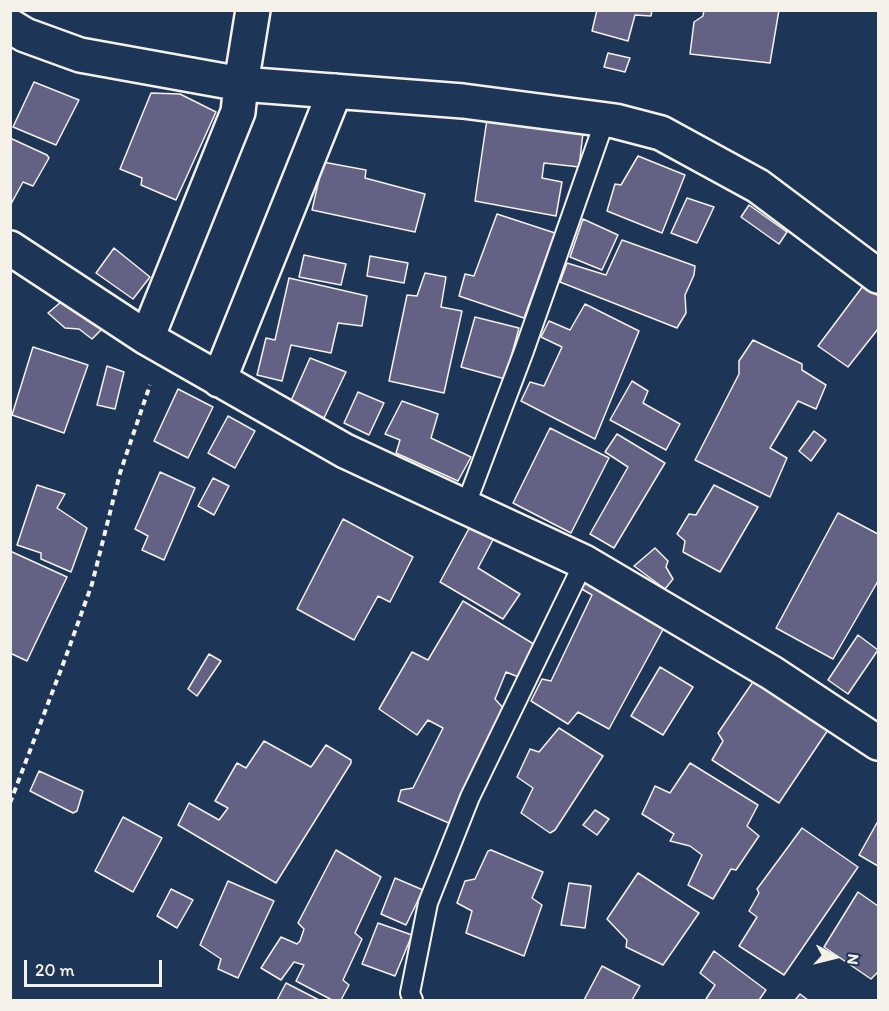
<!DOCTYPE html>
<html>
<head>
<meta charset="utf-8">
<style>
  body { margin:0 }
  #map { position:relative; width:889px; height:1011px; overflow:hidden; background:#1d3557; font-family:Itim,sans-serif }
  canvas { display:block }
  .frame { position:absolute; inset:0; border:12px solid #f4f1e8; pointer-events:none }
  .north { position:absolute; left:805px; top:927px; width:60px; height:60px; -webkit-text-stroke:4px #1d3557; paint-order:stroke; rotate:97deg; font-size:16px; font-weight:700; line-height:24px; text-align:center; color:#f4f1e8 }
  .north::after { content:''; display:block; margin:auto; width:21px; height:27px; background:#f4f1e8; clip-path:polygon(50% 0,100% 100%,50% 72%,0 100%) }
  .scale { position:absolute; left:24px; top:960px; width:138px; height:27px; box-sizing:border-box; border:3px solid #f4f1e8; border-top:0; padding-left:8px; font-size:18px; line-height:21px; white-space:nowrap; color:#f4f1e8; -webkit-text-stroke:4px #1d3557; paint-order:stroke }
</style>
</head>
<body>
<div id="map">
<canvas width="889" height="1011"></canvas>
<div class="frame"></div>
<div class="north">N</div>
<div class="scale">20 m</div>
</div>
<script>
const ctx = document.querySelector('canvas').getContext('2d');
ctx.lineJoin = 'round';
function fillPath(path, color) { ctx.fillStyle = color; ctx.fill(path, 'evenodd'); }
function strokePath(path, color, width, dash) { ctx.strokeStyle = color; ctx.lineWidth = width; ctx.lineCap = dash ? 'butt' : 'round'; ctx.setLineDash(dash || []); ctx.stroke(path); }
const building = new Path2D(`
  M597 10H652L651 16 635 15 628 41 592 31Z
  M704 10H779L770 63 690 54 694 22 703 16Z
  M608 53 630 58 625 72 604 67Z
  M34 82 79 100 56 145 13 127Z
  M151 93 180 94 216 112 176 200 141 185 142 178 120 169Z
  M487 119 583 133 579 167 544 163 542 178 562 182 556 216 475 201Z
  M10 138 47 155 49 158 33 186 23 182 11 204Z
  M638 156 685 175 662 233 607 211 615 184 621 185Z
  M323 162 366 170 365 178 425 194 415 232 312 210Z
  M687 198 714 207 697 243 671 233Z
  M749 205 787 232 779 244 741 217Z
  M497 214 555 233 524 318 459 296 465 274 474 276Z
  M583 219 618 235 602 270 570 257Z
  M622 240 695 266 694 275 685 295 686 313 677 328 560 282 567 263 606 275Z
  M114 248 150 277 133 299 96 273Z
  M304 255 346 264 341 285 299 277Z
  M370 256 408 263 404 283 367 276Z
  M425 273 446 277 441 307 462 311 444 393 389 381 407 295 417 296Z
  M289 278 367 296 362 326 338 323 331 353 291 345 282 381 257 375 266 338 275 340Z
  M863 286 878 296V329L848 367 818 346Z
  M68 296 104 327 92 339 79 329 65 328 48 313Z
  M585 304 639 331 595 439 521 401 530 382 544 386 562 347 541 337 549 321 570 330Z
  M475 317 519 328 505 379 461 367Z
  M753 340 802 364V370L826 385 816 409 798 401 770 448 787 458 770 497 695 460 739 374V361Z
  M33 347 88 365 64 433 12 415Z
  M310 358 346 372 324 418 290 403Z
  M107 366 124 372 115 409 97 405Z
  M632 381 648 391 643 403 680 424 666 450 610 420Z
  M178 389 213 407 188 458 154 441Z
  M358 392 384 403 369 435 344 423Z
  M402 401 438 414 431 438 471 457 458 481 396 453 400 440 385 434Z
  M228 416 255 431 235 468 208 453Z
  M550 428 609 458 571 533 513 503Z
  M814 431 826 440 811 461 799 451Z
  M617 434 665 463 614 548 590 534 628 467 605 452Z
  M160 472 195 488 164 560 142 550 148 536 135 529Z
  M213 478 229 486 214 515 198 506Z
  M37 485 65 494 57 508 87 528 71 572 41 559V553L17 545Z
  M714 485 758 507 720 572 683 552 685 541 677 534 689 514 696 515Z
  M838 513 878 534V581L833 659 776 628Z
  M343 519 413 557 390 602 378 596 354 640 297 609Z
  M472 523 495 536 478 568 520 594 503 619 440 582Z
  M655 548 668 561 666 567 673 579 665 589 634 566Z
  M10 551 67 577 27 661 10 653Z
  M587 578 666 624 609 729 578 712 568 724 531 701 542 679 551 681 592 595 580 588Z
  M463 601 537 646 521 678 506 672 495 699 505 710 480 755 451 824 398 801 401 790 413 788 443 728 428 720 417 735 379 709 412 652 428 660Z
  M858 635 878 650 848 694 828 680Z
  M209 654 221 661 197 696 188 689Z
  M660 667 693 687 663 735 631 716Z
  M757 676 832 724 779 803 712 760 723 741 718 733Z
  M559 728 603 756 555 830 550 833 521 813 533 788 517 777 530 749 539 752Z
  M264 741 311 767 326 745 351 760V763L276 883 178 825 189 803 219 820 228 808 215 801 237 763 246 768Z
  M690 763 758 805 747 826 759 836 736 870 731 869 713 899 688 885 702 855 690 846 670 841 674 834 642 814 655 786 670 793Z
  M39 771 83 791 77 811 73 813 30 791Z
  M595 810 609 819 597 835 583 825Z
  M123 817 162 838 133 892 95 871Z
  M878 821V866L859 855Z
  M802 828 858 867 784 975 739 946 757 917 749 911 759 893 757 889Z
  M336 850 381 877 355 933 362 939 343 980 349 985 341 1000H332L296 981 304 965 294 962 281 980 261 968 281 937 297 944 300 941 304 929 298 923Z
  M491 850 543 872 532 898 542 905 524 956 466 933 472 911 457 903 465 881 475 879 488 851Z
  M638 873 699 913 663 965 626 947 627 940 607 919Z
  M395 878 423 890 406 925 381 914Z
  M228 881 274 901 238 978 218 969 221 959 200 945Z
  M569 883 591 886 585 928 561 925Z
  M171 889 193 900 177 928 157 916Z
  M858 892 878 906V972L871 979 824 947Z
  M378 923 412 935 395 976 362 964Z
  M714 951 766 990 759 1000H708L706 999 715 985 700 973Z
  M602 966 640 986 632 1000H584Z
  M286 983 319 1000H277Z
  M800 994 808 1000H795Z`);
fillPath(building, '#636284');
strokePath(building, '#f4f1e8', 1.5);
const service = new Path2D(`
  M465 507 524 351 605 120
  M413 1000 410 993 428 903 470 797 584 562`);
const minor = new Path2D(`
  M10 26 25 35 80 55 241 84 463 101 615 121 661 133 758 186 878 276
  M10 248 147 338 345 451 584 562 772 673 878 743
  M147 338 238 112 241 84 253 10
  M219 380 335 91`);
strokePath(service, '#f4f1e8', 22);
strokePath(minor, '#f4f1e8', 38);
strokePath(new Path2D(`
  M10 803 65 659 92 584 120 473 150 385`), '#f4f1e8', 4, [6, 4.5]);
strokePath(service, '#1d3557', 18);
strokePath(minor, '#1d3557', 33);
</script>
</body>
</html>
